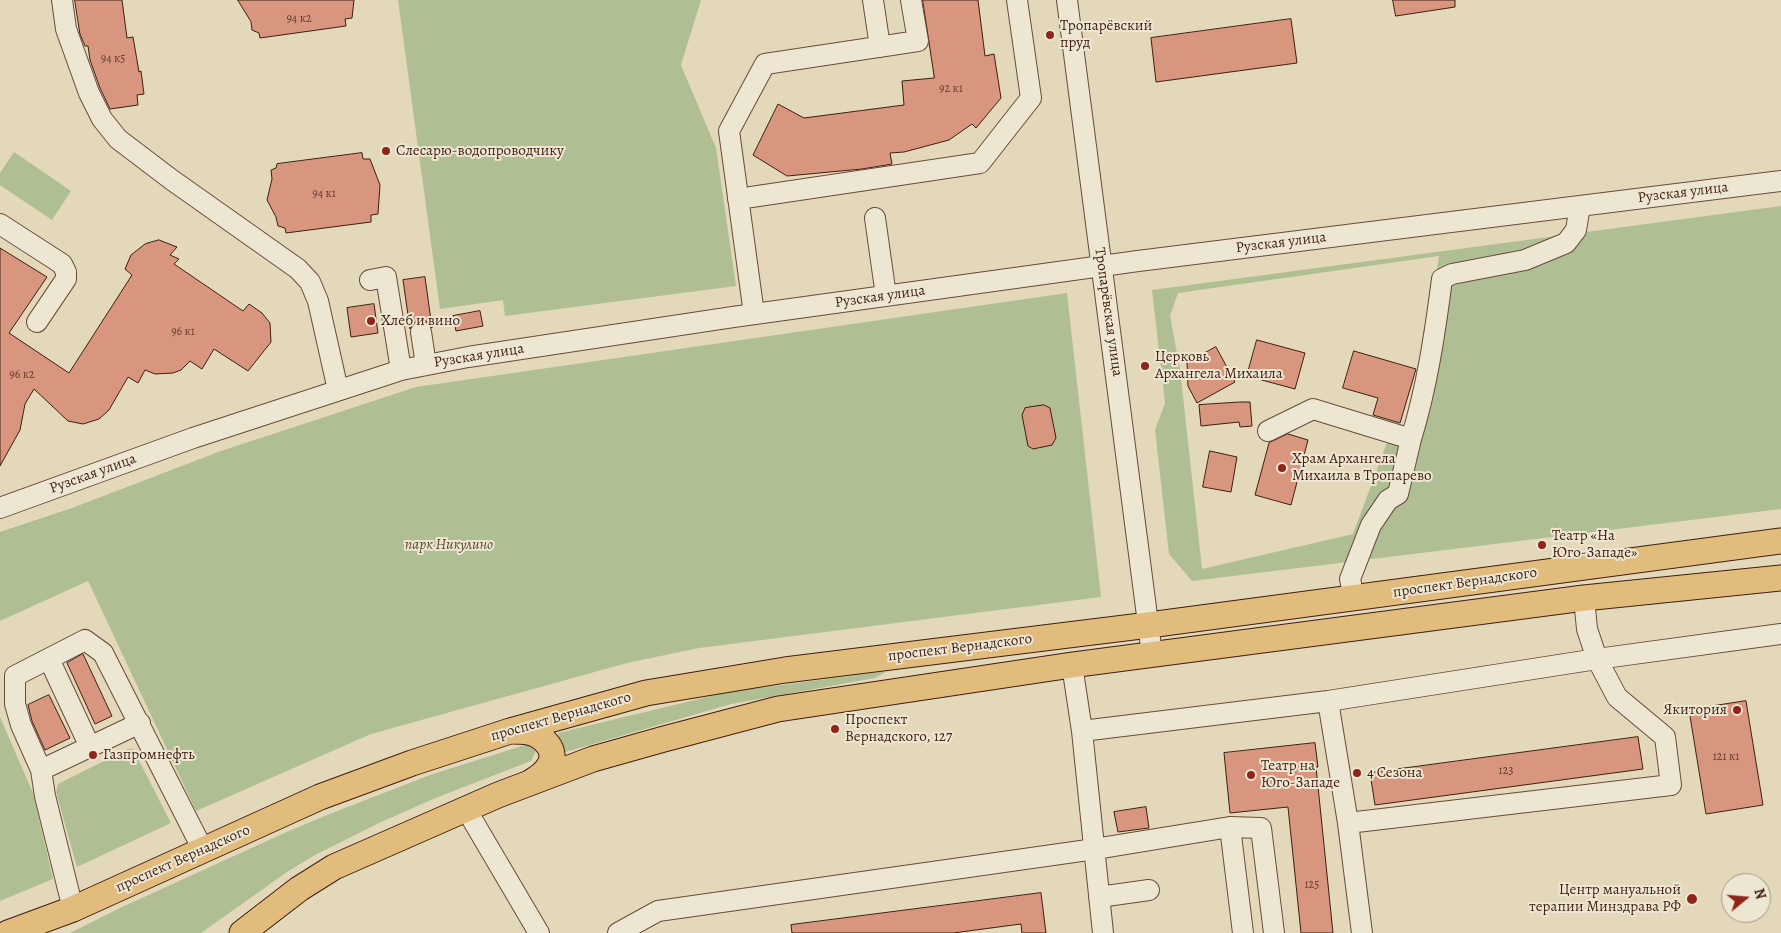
<!DOCTYPE html>
<html>
<head>
<meta charset="utf-8">
<style>
  body { margin:0 }
  #map { position:relative; width:1781px; height:933px; overflow:hidden; background:#e4d8ba; font-family:Alegreya,serif }
  canvas { display:block }
  .north { position:absolute; left:1721px; top:873px; width:50px; height:50px; box-sizing:border-box; background:#ede6d2; border:1px solid #a79684; border-radius:50%; rotate:73deg; font-size:14px; font-weight:700; line-height:20px; text-align:center; color:#3f1e10 }
  .north::after { content:''; display:block; margin:auto; width:18px; height:22px; background:#8f2418; clip-path:polygon(50% 0,100% 100%,50% 72%,0 100%) }
</style>
</head>
<body>
<div id="map">
<canvas width="1781" height="933"></canvas>
<div class="north">N</div>
</div>
<script>
const ctx = document.querySelector('canvas').getContext('2d');
ctx.lineJoin = 'round';
function fillPath(path, color) { ctx.fillStyle = color; ctx.fill(path, 'evenodd'); }
function strokePath(path, color, width, dash) { ctx.strokeStyle = color; ctx.lineWidth = width; ctx.lineCap = dash ? 'butt' : 'round'; ctx.setLineDash(dash || []); ctx.stroke(path); }
function label(font, color, halo, rows, align = 'center') {
  ctx.font = font + ' Alegreya,serif'; ctx.lineWidth = 4; ctx.setLineDash([]); ctx.textBaseline = 'middle'; ctx.strokeStyle = halo; ctx.fillStyle = color; for (const [text, x, y, turn = 0] of rows) {
    ctx.save(); ctx.translate(x, y); ctx.rotate((+turn || 0) * Math.PI / 180); ctx.textAlign = isNaN(turn) ? turn : align; if (halo) ctx.strokeText(text, 0, 0); ctx.fillText(text, 0, 0); ctx.restore();
  }
}
fillPath(new Path2D(`
  M398 0H701L681 65 716 148 736 286 505 316 503 300 440 309Z
  M14 152 71 191 52 220 0 185V173Z
  M1781 206V509L1192 581 1169 554 1155 430 1165 403 1152 290ZM1439 256 1429 321 1423 331 1426 342 1414 421 1392 429 1353 534 1202 569 1180 369 1170 316 1178 293Z
  M1067 293 1101 597 699 648 627 663 371 734 196 811 88 581 0 621V532L72 508 221 451 416 387Z
  M887 671 875 678 731 704 562 753 558 733 728 692Z
  M0 717 33 793 53 879 0 901Z
  M528 744 536 751 531 761 433 799 379 823 315 855 287 872 201 933H70L120 908 282 834 327 815 430 775Z
  M128 749H133L171 823 77 867 56 792 58 784Z`), '#b0bf93');
const building = new Path2D(`
  M75 0H122L127 38 133 37 139 72 141 71 144 94 137 95 138 105 110 109 100 88 90 60 88 46H85L80 34Z
  M238 0H354L352 18 345 19 346 26 260 38 259 33 252 30 251 22Z
  M923 0H978L985 56 994 54 1001 98 976 128 972 124 949 140 904 152 890 153 892 164 862 169 787 176 753 155 778 104 804 118 904 105 902 81 934 78Z
  M1393 0H1455V7L1396 16Z
  M1291 19 1297 63 1156 82 1151 38Z
  M362 153 363 159H370L380 185 378 214 371 215V222L286 233 285 228 278 226 276 217 267 200 272 179 271 170 276 168 277 164Z
  M159 240 177 247 170 255 179 259 174 264 243 311 249 304 262 313 270 323 271 342 248 371 214 349 202 369 190 361 181 370 173 373 155 374 145 370 138 383 128 377 109 410 99 419 83 424 68 421 34 389 25 404 20 430 0 466V248L47 277 9 333 69 373 132 275 125 269 131 255 145 244Z
  M425 277 432 328 426 321 420 320 413 323 410 329 403 280Z
  M374 304 378 333 351 337 347 308Z
  M480 311 483 326 456 331 453 316Z
  M1257 340 1305 353 1295 389 1247 376Z
  M1216 347 1235 382 1197 403 1188 386 1187 363Z
  M1354 351 1416 369 1400 423 1373 415 1378 398 1343 388Z
  M1240 402H1250L1252 426 1240 427 1239 422 1201 426 1199 405Z
  M1044 405 1050 408 1056 438 1052 445 1033 449 1028 446 1022 415 1025 408Z
  M1288 434 1308 440 1291 505 1255 495 1269 443Z
  M1210 451 1237 457 1231 492 1203 487Z
  M83 654 112 716 95 724 67 663Z
  M49 695 70 738 45 750 32 721 28 705Z
  M1746 701 1763 805 1706 814 1689 710Z
  M1638 737 1643 769 1375 805 1370 773Z
  M1315 743 1318 767H1316L1333 933H1301L1288 807 1230 813 1224 753Z
  M1146 807 1149 828 1118 832 1114 812Z
  M1041 893 1046 933H1022L1021 924 953 933H792L791 925Z`);
fillPath(building, '#d8967e');
strokePath(building, '#3f1e10', 1);
const minor = new Path2D(`
  M62 0 66 29 89 93 102 119 118 139 172 180 298 269 310 282 318 301 338 390
  M873 0 880 47
  M1067 0 1152 654
  M738 199 980 163 1031 98 1017 0
  M875 218 886 296
  M0 224 62 264 66 272V279L37 322
  M370 280 386 277 401 370
  M754 314 729 131 765 64 918 41 911 0
  M421 332 426 365
  M1268 431 1313 409 1411 439 1398 494 1388 500 1371 525 1350 579 1354 598
  M1411 439C1427 387 1435 333 1442 279L1452 274 1525 260 1566 243 1576 230 1580 206
  M0 508 193 438 401 370 468 357 733 317 1138 261 1781 181
  M49 659 90 747
  M1072 665 1082 731 1103 933
  M1328 701 1348 823 1362 933
  M1082 731 1328 701 1597 659 1781 634
  M41 770 140 723
  M466 809 539 933
  M1348 823 1671 785 1665 737 1617 697 1597 659 1587 629 1584 598
  M1230 827 1243 933
  M1099 897 1149 890
  M73 909 45 796 41 770 21 725 15 704V676L85 640 103 653 203 850
  M618 933 658 911 1095 849 1230 827 1261 828 1274 933`);
const major = new Path2D(`
  M512 731C517 731 523 731 528 732 543 735 559 751 549 766 545 773 538 778 531 782
  M8 933 73 909 320 797 412 763 510 731 646 693 785 670 1149 625 1781 541
  M242 933 299 889 334 867 498 795 593 759 664 739 778 709 1072 665 1584 598 1781 578`);
strokePath(minor, '#684c3a', 22);
strokePath(major, '#3f1e10', 27);
strokePath(minor, '#ede6d2', 20);
strokePath(major, '#e2bc7d', 25);
for (const [x, y, r, color] of [
  [1050,35,5,"#8f2418"],
  [386,151,5,"#8f2418"],
  [371,321,5,"#8f2418"],
  [1145,366,5,"#8f2418"],
  [1282,468,5,"#8f2418"],
  [1542,545,5,"#8f2418"],
  [1737,710,5,"#8f2418"],
  [835,729,5,"#8f2418"],
  [93,755,5,"#8f2418"],
  [1357,773,5,"#8f2418"],
  [1251,775,5,"#8f2418"],
  [1692,899,6,"#8f2418"]
]) { const dot = new Path2D(); dot.arc(x, y, r, 0, 2 * Math.PI); ctx.fillStyle = color; ctx.fill(dot); strokePath(dot, '#ede6d2', 2); }
label('12px', '#653c2c', null, [
  ["94 к2",299,19],
  ["94 к5",113,59],
  ["92 к1",951,89],
  ["94 к1",324,194],
  ["96 к1",183,332],
  ["96 к2",22,375],
  ["121 к1",1726,757],
  ["123",1506,771],
  ["125",1312,885]
]);
label('15px', '#3f1e10', '#ede6d2', [
  ["Тропарёвский",1060,26],
  ["пруд",1060,43],
  ["Слесарю-водопроводчику",396,151],
  ["Хлеб и вино",381,321],
  ["Церковь",1155,357],
  ["Архангела Михаила",1155,374],
  ["Храм Архангела",1292,459],
  ["Михаила в Тропарево",1292,476],
  ["Театр «На",1552,536],
  ["Юго-Западе»",1552,553],
  ["Якитория",1727,710,"right"],
  ["Проспект",845,720],
  ["Вернадского, 127",845,737],
  ["Газпромнефть",103,755],
  ["Театр на",1261,766],
  ["Юго-Западе",1261,783],
  ["4 Сезона",1367,773],
  ["Центр мануальной",1681,890,"right"],
  ["терапии Минздрава РФ",1681,907,"right"]
], 'left');
label('15px', '#3f1e10', '#ede6d2', [
  ["Рузская улица",1683,193,-7],
  ["Рузская улица",1281,243,-7],
  ["Рузская улица",880,297,-8],
  ["Тропарёвская улица",1108,312,82],
  ["Рузская улица",479,356,-9],
  ["Рузская улица",93,474,-20],
  ["проспект Вернадского",1465,583,-8],
  ["проспект Вернадского",960,648,-7],
  ["проспект Вернадского",561,717,-16],
  ["проспект Вернадского",183,859,-24]
]);
label('italic 15px', '#5b4631', '#ede6d2', [
  ["парк Никулино",449,545]
]);
</script>
</body>
</html>
